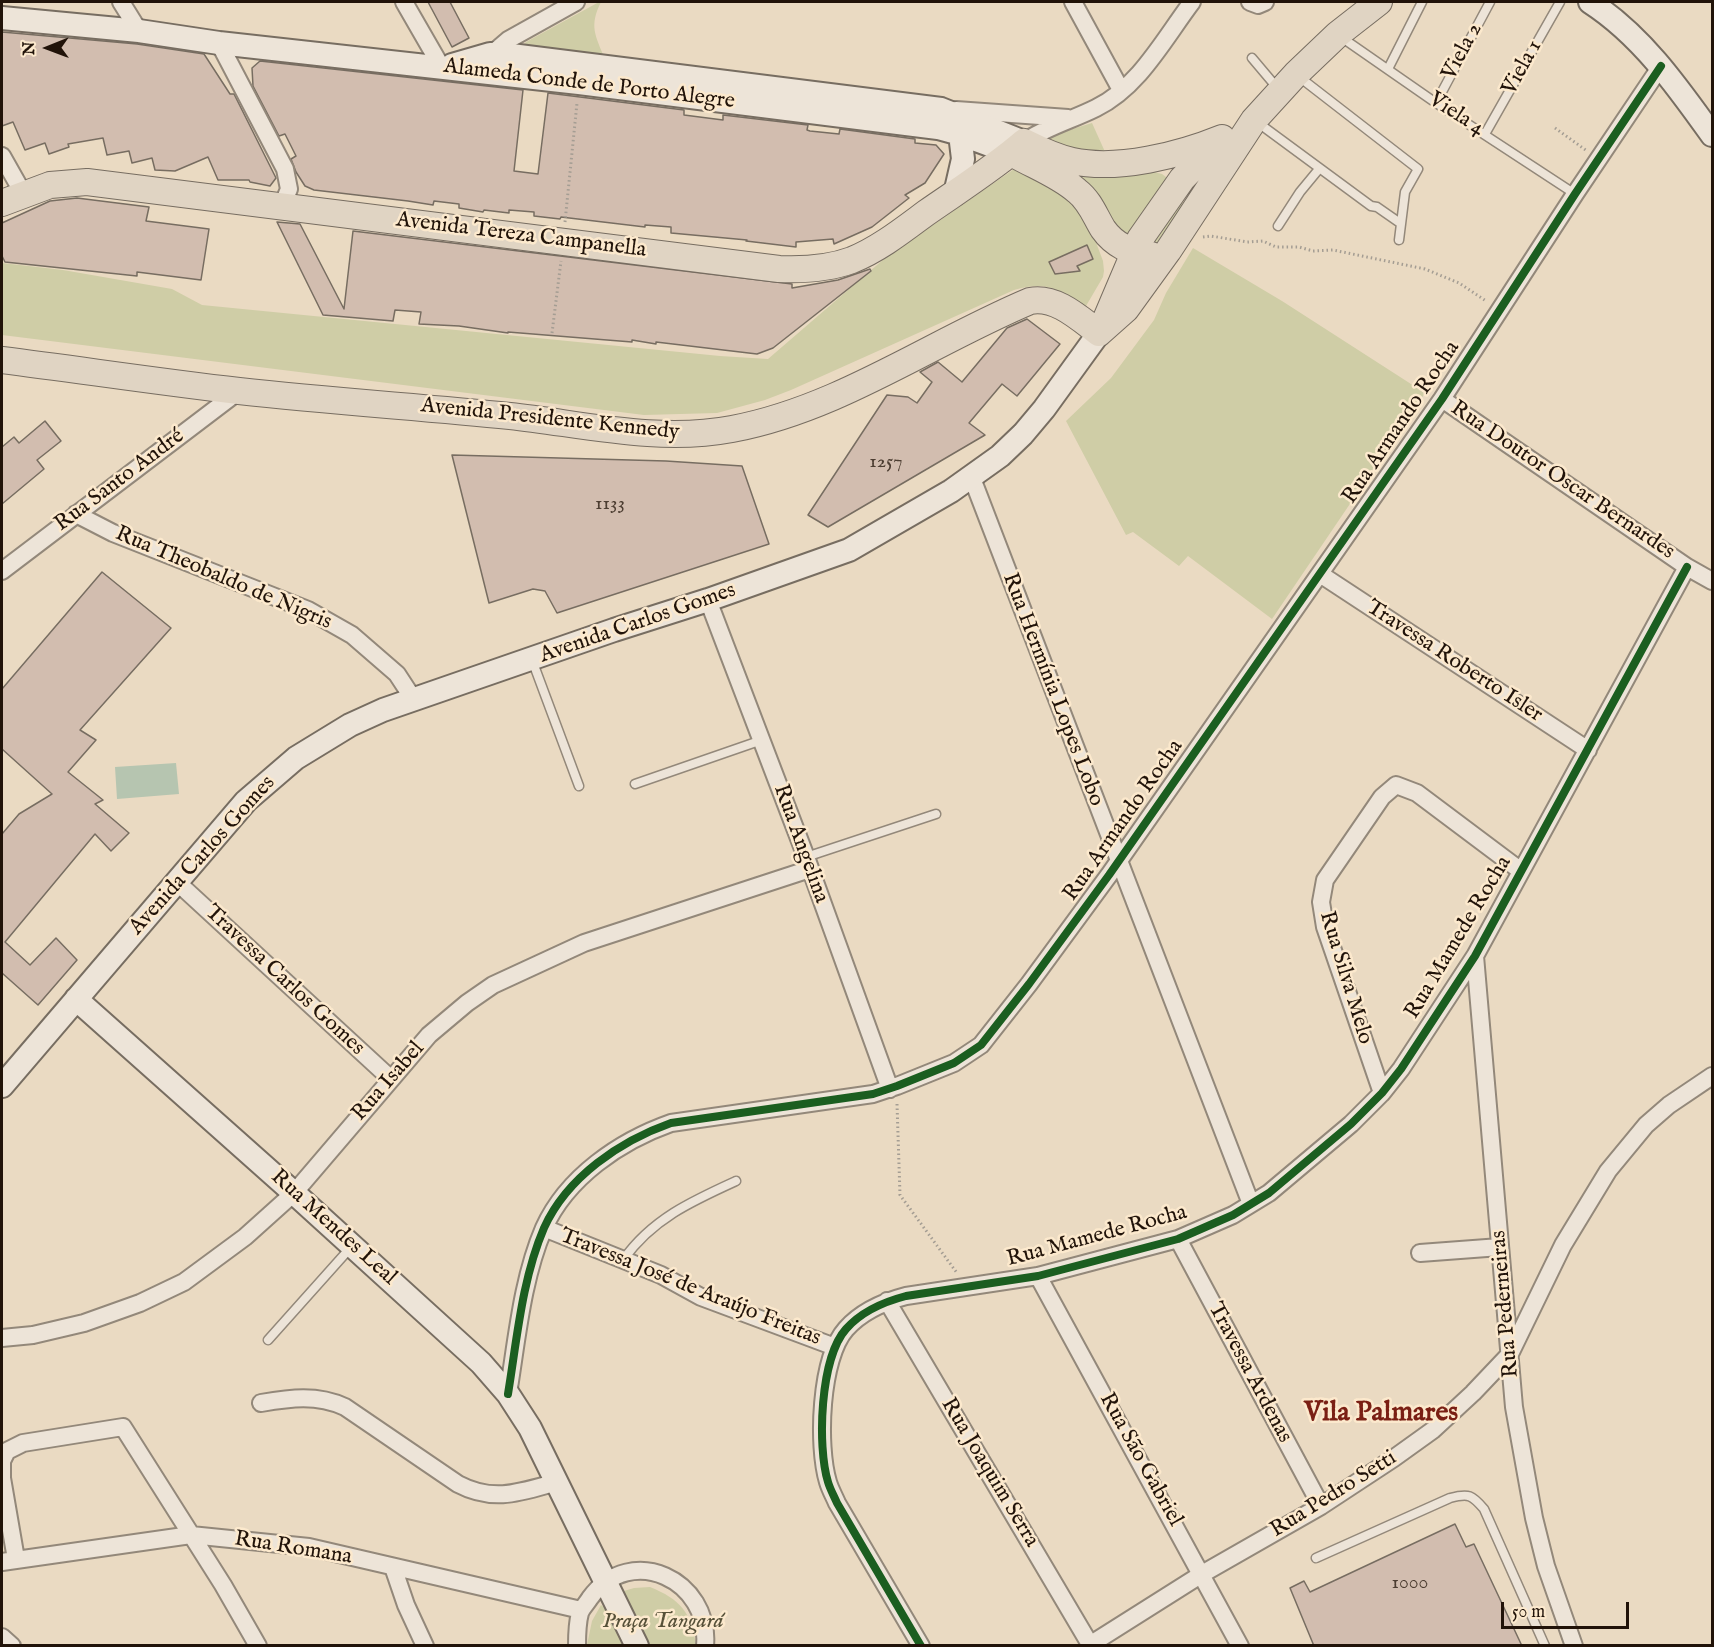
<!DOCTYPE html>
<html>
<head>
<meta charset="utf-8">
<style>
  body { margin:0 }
  #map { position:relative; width:1714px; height:1647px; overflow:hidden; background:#eadac2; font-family:"IM FELL English",serif }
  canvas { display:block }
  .frame { position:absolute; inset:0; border:3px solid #211309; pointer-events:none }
  .north { position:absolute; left:18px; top:18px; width:60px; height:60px; -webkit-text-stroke:4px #fce9cd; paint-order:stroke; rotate:269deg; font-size:16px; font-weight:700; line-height:24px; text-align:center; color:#211309 }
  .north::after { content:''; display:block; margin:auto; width:21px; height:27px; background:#211309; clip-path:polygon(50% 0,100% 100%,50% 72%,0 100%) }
  .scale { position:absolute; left:1501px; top:1602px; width:128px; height:27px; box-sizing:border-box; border:3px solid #211309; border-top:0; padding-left:8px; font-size:18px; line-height:21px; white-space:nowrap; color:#211309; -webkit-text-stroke:4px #fce9cd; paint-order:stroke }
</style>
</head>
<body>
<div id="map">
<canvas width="1714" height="1647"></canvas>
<div class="frame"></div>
<div class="north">N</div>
<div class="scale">50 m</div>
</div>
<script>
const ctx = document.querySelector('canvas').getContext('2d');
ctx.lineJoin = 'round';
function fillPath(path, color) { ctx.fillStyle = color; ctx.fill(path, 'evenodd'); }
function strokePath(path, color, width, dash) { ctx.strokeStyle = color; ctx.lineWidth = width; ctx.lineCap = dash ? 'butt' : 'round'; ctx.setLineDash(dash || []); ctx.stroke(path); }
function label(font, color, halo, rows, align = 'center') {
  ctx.font = font + ' "IM FELL English",serif'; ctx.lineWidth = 5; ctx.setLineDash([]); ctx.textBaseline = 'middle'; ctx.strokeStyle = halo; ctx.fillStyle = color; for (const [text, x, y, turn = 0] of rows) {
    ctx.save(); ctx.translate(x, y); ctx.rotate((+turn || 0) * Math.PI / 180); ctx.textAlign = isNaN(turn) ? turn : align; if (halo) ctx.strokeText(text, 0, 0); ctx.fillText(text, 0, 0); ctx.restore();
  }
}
fillPath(new Path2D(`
  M599 2H601C589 26 595 35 605 59L523 48V45L526 42Z
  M1092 123 1106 154 1043 144 1046 137Z
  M1064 166 1150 171 1162 174 1170 180 1131 237 1121 232Z
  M1017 167 1073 200 1088 221 1103 261 1104 271 1103 277 1086 306 1082 307C1057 288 1046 281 1014 290L791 390 765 400 717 413 644 415 2 335V263L63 270 172 289 202 305 720 356 768 359 884 259Z
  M1181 192 1183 208 1161 246 1146 244Z
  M1193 248 1282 301 1425 393 1272 619 1188 556 1179 566 1133 532 1126 535 1066 421 1111 378 1154 320 1166 293Z
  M650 1587C680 1599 692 1613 696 1645H649L625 1598 624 1591 634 1588Z
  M601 1605 605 1608 624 1645H587L592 1621Z`), '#cfcda6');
fillPath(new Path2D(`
  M176 763 179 794 117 799 115 767Z`), '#b6c5b0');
const building = new Path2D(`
  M428 2H450L469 38 452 47Z
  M2 32 137 44 204 54 230 94H234L276 178 270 186 250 182 249 180H218L208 157 175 171 155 170 152 158 132 163 129 151 107 155 103 138 68 144 69 147 49 154 45 143 25 150 13 122 2 126Z
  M260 61 523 90 514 171 538 174 548 93 684 110V115L723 120V115L808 125 807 130 810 131 839 134 840 129 915 139V143L936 145 944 154 925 183 905 195 909 198 872 227 834 244 833 239 796 242V247L746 241 747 240 671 233V227L645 225V227L561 217 560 219 534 216V212L509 210V213L484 210 483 212 459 208V204L434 201 433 205 408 201 314 190 305 186 296 172 291 159 296 156 285 134 279 136 253 86 252 68Z
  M77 198 149 207 146 221 209 229 201 280 137 272V276L5 262 2 256V223L50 201Z
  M277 222 300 224 344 309 353 231 792 284V288L838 280 870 269 871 271 773 348 757 354 656 342V344L632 340V342L607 340 508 332V333L459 326 419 324 421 312 395 310 393 321 323 315Z
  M1087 245 1093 259 1077 266 1080 271 1055 274 1049 262Z
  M1027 319 1060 344 1017 396 1002 384 969 423 985 435 828 527 808 515 887 395 908 397 917 403 932 382 920 372 938 362 962 382 1007 328Z
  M45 421 61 441 37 460 44 469 2 504V447L14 437 19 443Z
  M452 455 666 461 742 466 769 544 557 613 545 591 533 589 489 603Z
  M102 572 171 628 80 730 96 740 68 772 103 800 95 804 129 833 111 851 95 834 5 942 30 965 56 938 77 960 38 1005 2 973V834L19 814 52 794 2 749V689Z
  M1455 1524 1466 1547 1474 1544 1522 1646H1314L1290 1588 1304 1581 1310 1592Z`);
fillPath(building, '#d2bdaf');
strokePath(building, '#776d61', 1.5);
const lane = new Path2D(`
  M1341 37 1436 103 1575 194
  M1252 58 1279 90
  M1388 69 1422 2
  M1298 76 1418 169 1405 192 1399 240
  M1436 103 1490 2
  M1257 122 1371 206 1377 207 1400 223
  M1485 134 1560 2
  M1278 226 1300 192 1319 169
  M532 660 579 786
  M635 784 762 740
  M806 857 936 814
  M623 1260C652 1219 692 1201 736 1181
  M268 1340 352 1246
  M1316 1558 1450 1498C1469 1493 1472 1495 1484 1509L1545 1646`);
const street = new Path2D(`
  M121 2 139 31
  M404 2 442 68
  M1073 2 1121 90
  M1250 2 1258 5 1265 2
  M219 43 285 169 289 189 282 206
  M487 58 508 40 576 2
  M956 110 1068 118
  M1024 142C1046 127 1072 120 1096 108 1139 87 1164 39 1192 2
  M2 156 24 195
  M1442 399 1687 567 1712 581
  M972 478 1251 1204
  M76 514 113 533 308 610 352 635 397 674 414 700
  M2 571 239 391
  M1320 574 1588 750
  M708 600 806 857 890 1089
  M178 883 391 1079
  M1475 956 1514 1407 1534 1518 1546 1566 1574 1646
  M1382 1093 1325 927 1321 902 1325 880 1382 797 1396 785 1417 793 1521 871
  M544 1228 661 1275 701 1297 835 1347
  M1178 1239 1321 1506
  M1420 1253 1500 1247
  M1038 1276 1240 1646
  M887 1301 1091 1646
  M2 1338 33 1335 84 1323 140 1303 184 1282 245 1237 294 1193 429 1035 467 1003 493 985 584 943 810 869
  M508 1394C517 1339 522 1279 544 1228 567 1177 620 1141 671 1123L873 1094 897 1086 954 1063 981 1045 1029 984 1109 875 1442 399 1575 194 1661 66
  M261 1403C290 1398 317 1394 345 1407L458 1484C494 1503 521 1492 557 1482
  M16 1559 2 1478V1461L7 1451 23 1443 123 1427 223 1585 258 1646
  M2 1562 191 1535 309 1547 581 1610
  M393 1567 406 1605 425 1646
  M2 1637 12 1646
  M577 1646C577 1634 577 1624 580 1613 582 1608 587 1603 590 1598 631 1542 711 1580 705 1646
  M921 1646 837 1503C834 1496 830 1489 828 1482 817 1446 820 1358 846 1329 861 1312 883 1302 906 1296L1038 1276 1178 1239 1233 1215 1269 1193 1351 1124 1382 1093 1401 1069 1475 956 1687 567
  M1088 1646 1202 1574 1321 1506 1394 1458 1433 1430 1473 1393 1510 1354 1563 1245 1608 1171 1646 1125 1669 1105 1712 1076`);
const secondary = new Path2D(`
  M1590 2C1641 35 1677 86 1712 135
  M2 18 139 31 219 43 579 83 938 128 960 134 1011 153
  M452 65 490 54H503L941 109 1024 142
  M955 194 963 159 960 134
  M76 999 294 1193 481 1363 508 1394 530 1428 637 1646
  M2 1086 246 801 296 758 350 725 383 710 614 630 708 600 849 550 951 491 1000 456 1023 434 1044 409 1099 333`);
const primary = new Path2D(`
  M1017 156C1037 167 1060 176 1077 191 1090 201 1095 216 1103 229 1114 245 1133 254 1151 255
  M2 203 50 185 87 182 779 269C804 270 828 269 852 260 879 249 903 230 926 213 959 190 994 168 1024 142 1040 150 1055 157 1072 161 1118 171 1180 155 1222 138
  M1106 319 1140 239 1182 179 1214 146
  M1099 333 1126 309 1168 251 1254 120 1296 74 1338 34 1379 2
  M2 360C81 370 160 382 239 391 329 401 420 407 510 416 583 424 658 443 732 429 839 409 930 343 1030 301 1056 296 1079 318 1099 333`);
strokePath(lane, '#93887a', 11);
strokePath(street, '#93887a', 20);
strokePath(secondary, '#776d61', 26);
strokePath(primary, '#776d61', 28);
strokePath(new Path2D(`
  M1555 128 1587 151
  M565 222 577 103
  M1203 237 1211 236 1247 242 1263 241 1276 247H1299L1313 251 1333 250 1425 269 1459 283 1486 301
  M552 333 561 261
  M897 1104 900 1195 957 1273`), '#a49d93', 3, [1.5, 3]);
strokePath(lane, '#ede4d8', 8);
strokePath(street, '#ede4d8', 16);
strokePath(secondary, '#ede4d8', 22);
strokePath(primary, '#e0d4c3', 26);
strokePath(new Path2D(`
  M508 1394C517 1339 522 1279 544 1228 567 1177 620 1141 671 1123L873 1094 897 1086 954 1063 981 1045 1029 984 1109 875 1442 399 1575 194 1661 66
  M921 1646 837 1503C834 1496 830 1489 828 1482 817 1446 820 1358 846 1329 861 1312 883 1302 906 1296L1038 1276 1178 1239 1233 1215 1269 1193 1351 1124 1382 1093 1401 1069 1475 956 1687 567`), '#1b5e20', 8);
label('20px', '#4d3e32', null, [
  ["1257",886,463],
  ["1133",610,505],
  ["1000",1410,1584]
]);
label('22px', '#211309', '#fce9cd', [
  ["Viela 2",1463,52,-62],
  ["Viela 1",1523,68,-61],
  ["Alameda Conde de Porto Alegre",589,85,7],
  ["Viela 4",1456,115,33],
  ["Avenida Tereza Campanella",521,236,7],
  ["Avenida Presidente Kennedy",550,420,6],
  ["Rua Armando Rocha",1402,423,-56],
  ["Rua Santo André",120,481,-37],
  ["Rua Doutor Oscar Bernardes",1562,481,34],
  ["Rua Theobaldo de Nigris",223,579,23],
  ["Avenida Carlos Gomes",638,624,-19],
  ["Travessa Roberto Isler",1454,662,33],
  ["Rua Hermínia Lopes Lobo",1052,690,69],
  ["Rua Armando Rocha",1124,821,-55],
  ["Rua Angelina",800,844,70],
  ["Avenida Carlos Gomes",203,856,-48],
  ["Rua Mamede Rocha",1459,938,-59],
  ["Rua Silva Melo",1345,978,73],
  ["Travessa Carlos Gomes",284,981,43],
  ["Rua Isabel",389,1082,-49],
  ["Rua Mendes Leal",333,1228,42],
  ["Rua Mamede Rocha",1097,1237,-15],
  ["Travessa José de Araújo Freitas",690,1288,22],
  ["Rua Pederneiras",1506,1304,-95],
  ["Travessa Ardenas",1249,1373,62],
  ["Rua São Gabriel",1140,1460,61],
  ["Rua Joaquim Serra",989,1473,59],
  ["Rua Pedro Setti",1334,1495,-32],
  ["Rua Romana",293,1549,9]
]);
label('italic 22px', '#565038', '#fce9cd', [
  ["Praça Tangará",663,1622]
]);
label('bold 28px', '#7a1f14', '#fce9cd', [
  ["Vila Palmares",1381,1414]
]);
</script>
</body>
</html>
